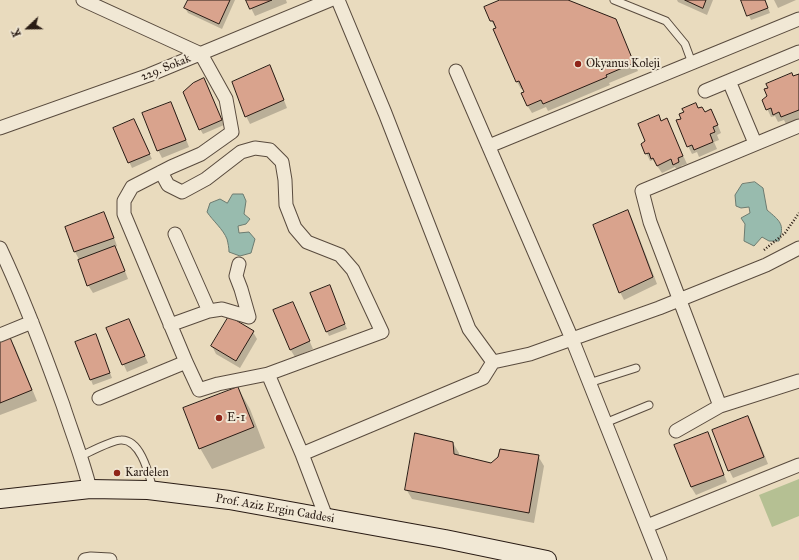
<!DOCTYPE html>
<html>
<head>
<meta charset="utf-8">
<style>
  body { margin:0 }
  #map { position:relative; width:799px; height:560px; overflow:hidden; background:#e9dbbe; font-family:"IM FELL Great Primer",serif }
  canvas { display:block }
  .north { position:absolute; left:8px; top:8px; width:40px; height:40px; -webkit-text-stroke:3px #f1e8d5; paint-order:stroke; rotate:248deg; font-size:11px; font-weight:700; line-height:16px; text-align:center; color:#291b14 }
  .north::after { content:''; display:block; margin:auto; width:14px; height:18px; background:#291b14; clip-path:polygon(50% 0,100% 100%,50% 72%,0 100%) }
</style>
</head>
<body>
<div id="map">
<canvas width="799" height="560"></canvas>
<div class="north">K</div>
</div>
<script>
const ctx = document.querySelector('canvas').getContext('2d');
ctx.lineJoin = 'round';
function fillPath(path, color) { ctx.fillStyle = color; ctx.fill(path, 'evenodd'); }
function strokePath(path, color, width, dash) { ctx.strokeStyle = color; ctx.lineWidth = width; ctx.lineCap = dash ? 'butt' : 'round'; ctx.setLineDash(dash || []); ctx.stroke(path); }
function label(font, color, halo, rows, align = 'center') {
  ctx.font = font + ' "IM FELL Great Primer",serif'; ctx.lineWidth = 4; ctx.setLineDash([]); ctx.textBaseline = 'middle'; ctx.strokeStyle = halo; ctx.fillStyle = color; for (const [text, x, y, turn = 0] of rows) {
    ctx.save(); ctx.translate(x, y); ctx.rotate((+turn || 0) * Math.PI / 180); ctx.textAlign = isNaN(turn) ? turn : align; if (halo) ctx.strokeText(text, 0, 0); ctx.fillText(text, 0, 0); ctx.restore();
  }
}
fillPath(new Path2D(`
  M799 479V516L772 527 759 495Z`), '#b5c093');
const water = new Path2D(`
  M755 182 763 188 767 210C780 221 785 224 779 241H769L762 237 754 246 744 241 745 224 741 218 750 213 749 207 741 208 736 206 735 195 742 184Z
  M233 194H243L246 201 244 214 250 219 246 224 238 226 239 233 249 232 255 239 251 253 240 256 229 252C229 248 228 243 227 239 223 229 213 221 207 212L210 203 220 199 227 203Z`);
fillPath(water, '#98bbae');
strokePath(water, '#6c7b70', 1);
fillPath(new Path2D(`
  M189 0H235L222 29 188 13 185 8Z
  M247 0H286L287 3 255 16Z
  M502 0H566L615 20 638 71 609 83 610 85 548 111 546 107 532 113 527 105 525 92 523 89H521L517 82 495 30 496 29 491 20Z
  M677 0H713L707 15 678 2Z
  M742 0H765L770 13 751 20Z
  M774 0H796L778 8Z
  M274 74 287 108 250 124 246 116Z
  M799 75V119L786 124 784 120 778 122 775 116 771 117 763 100 793 77Z
  M207 84 224 125 203 134 200 129Z
  M171 103 175 111 189 147 162 158 158 150Z
  M698 109 715 118 721 133 717 135 719 140 714 142 717 149 699 157 697 152 692 154 688 146 682 119Z
  M659 117 662 122 667 120 687 164 681 166 683 170 678 172 675 167 662 173 653 160 650 161 642 144 646 141Z
  M134 120 152 159 132 168 114 129Z
  M628 211 632 219 657 284 624 300 620 292Z
  M104 214 108 221 117 246 115 247 119 255 128 279 93 293 88 285 80 261 75 252 66 227Z
  M332 291 347 329 329 336 327 332Z
  M293 303 313 349 295 357 290 349Z
  M129 320 148 363 127 372 108 329Z
  M253 332 257 339 240 368 216 354 212 346Z
  M9 337 15 347 37 401 0 415V341Z
  M98 340 112 378 93 385 76 343Z
  M238 388 250 409 265 448 212 469 200 448Z
  M748 417 752 424 768 464 733 478 729 470Z
  M707 434 711 441 727 482 696 495 691 487 676 446Z
  M453 443 459 453V457L492 464 538 456 544 466 534 523 412 499 406 489Z`), '#0003');
const building = new Path2D(`
  M188 0H230L219 24 184 8Z
  M246 0H272L250 9Z
  M500 0H568L616 19 634 63 606 75 607 77 543 104 541 100 527 106 521 93 524 92 519 81 516 82 493 29 496 28 493 21H490L484 7Z
  M685 0H706L703 8Z
  M741 0H765L768 8 747 16Z
  M270 65 284 100 245 117 232 82Z
  M792 73 793 76 799 74V110L781 117 779 112 773 115 771 108 766 110 762 100 767 96 764 89 768 88 766 84Z
  M204 78 222 120 199 130 183 92 193 83Z
  M171 102 186 140 157 151 142 113Z
  M696 103 698 108 702 107 705 112 711 109 718 125 713 127 715 132 710 134 713 142 694 150 692 145 687 147 676 120 681 119 679 114 684 112 682 109Z
  M659 115 661 121 667 118 683 156 678 158 679 162 673 165 671 159 657 166 653 158 651 159 649 153 645 154 641 144 645 141 638 124Z
  M134 119 150 154 128 163 113 128Z
  M628 210 653 277 619 293 593 225Z
  M104 212 114 238 74 252 65 227Z
  M115 246 125 271 87 286 78 260Z
  M330 285 345 324 326 332 310 293Z
  M293 302 310 341 290 350 273 310Z
  M229 316 254 331 236 361 211 346Z
  M129 319 145 356 122 365 106 328Z
  M96 334 110 373 90 380 75 342Z
  M9 335 32 390 0 403V339Z
  M238 387 254 427 199 449 183 408Z
  M748 416 764 457 728 471 712 430Z
  M708 432 724 475 691 487 674 445Z
  M415 433 453 442 454 454 491 463 498 457 500 449 539 455 529 513 405 490Z`);
fillPath(building, '#d9a38d');
strokePath(building, '#291b14', 1);
const lane = new Path2D(`
  M614 0 666 21 685 44 692 63
  M589 383 636 368
  M605 423 649 405
  M81 456C90 452 112 440 121 440 141 439 149 475 153 489`);
const street = new Path2D(`
  M83 0 201 54 226 99 232 132 201 154 171 167 132 187 124 201V214L186 362 199 390 218 384 268 374
  M338 0 385 113 469 329 493 362
  M456 71 572 339 660 560
  M705 91 729 81
  M0 128 149 75 330 0
  M755 143 729 81 799 52
  M489 146 799 19
  M161 172 168 185 182 192 206 179 241 152 255 148 270 150 282 162 285 180 286 205 295 228 307 242 340 255 353 270 382 332 268 374 302 454 326 517
  M175 234 209 311
  M0 248C24 299 44 352 63 405 72 433 83 460 90 489
  M170 325 209 311 222 309 249 317 241 289 236 276 239 264
  M0 335 32 322
  M99 398 186 362
  M720 406 650 222 642 191 799 126
  M676 431 720 406 799 381
  M302 454 483 378 493 362 530 354 659 308 766 265 799 248
  M647 526 799 465
  M85 560 91 559 110 560`);
const secondary = new Path2D(`
  M0 499 90 489 148 490 229 500 445 539 547 560`);
strokePath(lane, '#594b3e', 9);
strokePath(street, '#594b3e', 15);
strokePath(secondary, '#291b14', 20);
strokePath(new Path2D(`
  M764 250 785 233 799 213`), '#291b14', 2.5, [1, 2]);
strokePath(lane, '#f1e8d5', 7);
strokePath(street, '#f1e8d5', 13);
strokePath(secondary, '#f1e8d5', 18);
for (const [x, y, r, color] of [
  [578,64,4,"#8f2418"],
  [219,418,4,"#8f2418"],
  [117,473,4,"#8f2418"]
]) { const dot = new Path2D(); dot.arc(x, y, r, 0, 2 * Math.PI); ctx.fillStyle = color; ctx.fill(dot); strokePath(dot, '#f1e8d5', 1.5); }
label('12px', '#291b14', '#f1e8d5', [
  ["Okyanus Koleji",586,64],
  ["E-1",227,418],
  ["Kardelen",125,473]
], 'left');
label('12px', '#291b14', '#f1e8d5', [
  ["229. Sokak",166,68,-22],
  ["Prof. Aziz Ergin Caddesi",275,509,10]
]);
</script>
</body>
</html>
